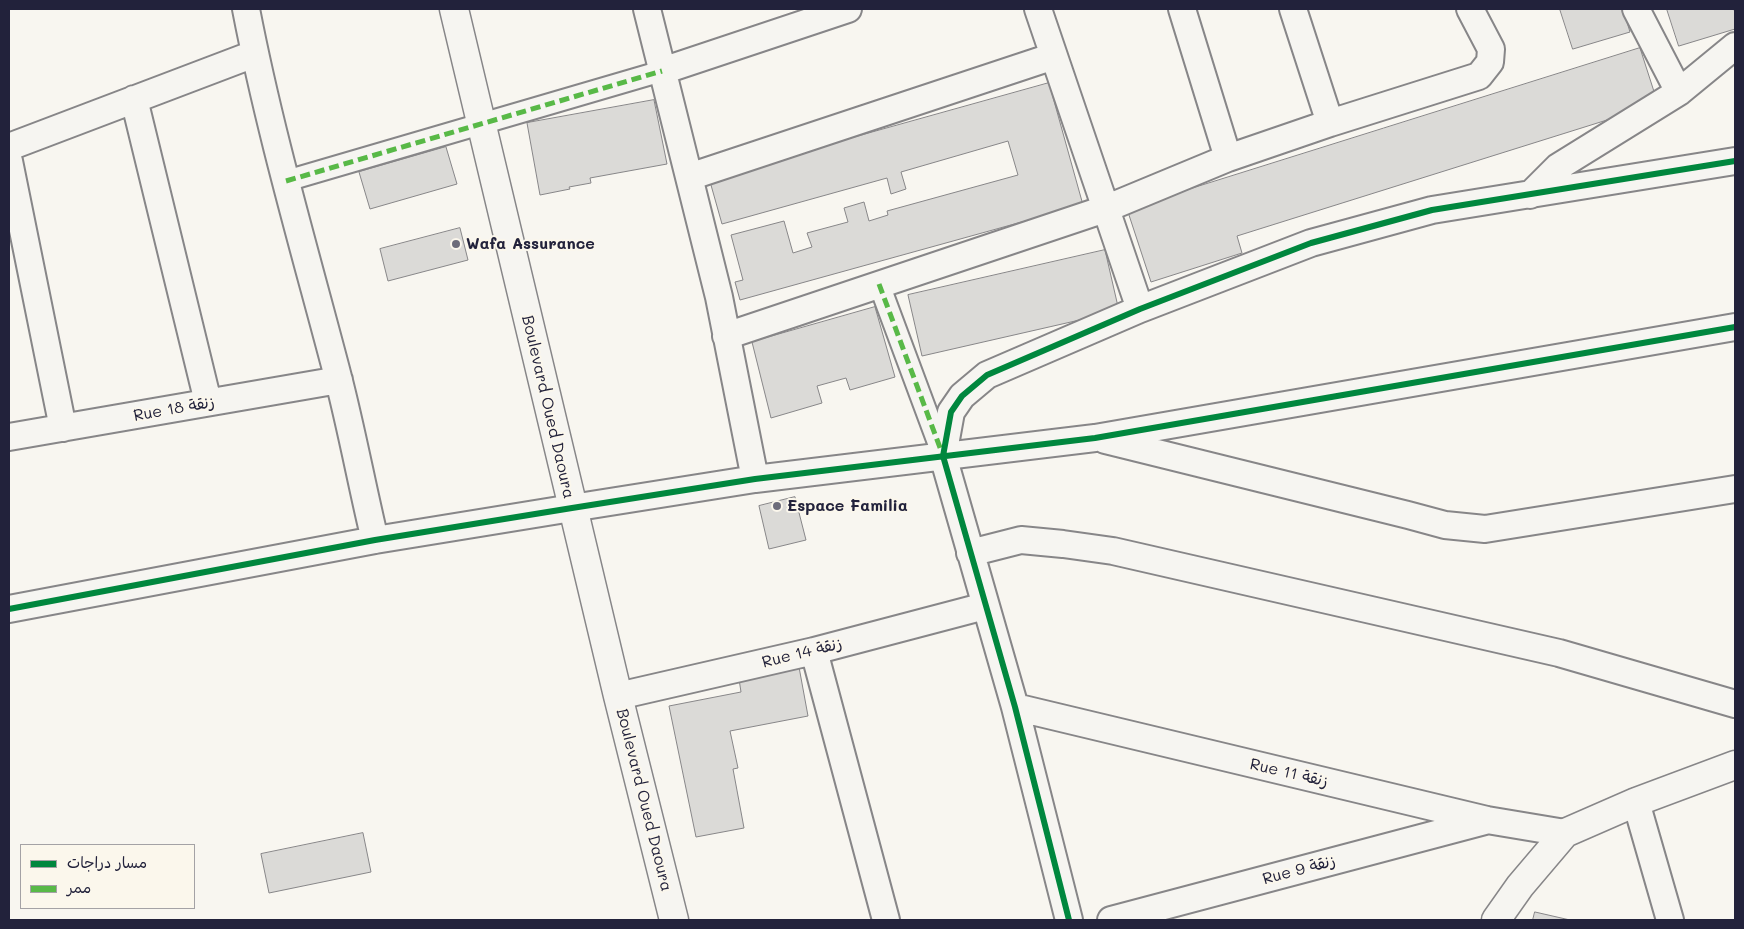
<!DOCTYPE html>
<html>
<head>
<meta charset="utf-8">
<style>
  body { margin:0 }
  #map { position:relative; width:1744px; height:929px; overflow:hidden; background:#f8f6f0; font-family:Mali,"Playpen Sans Arabic",sans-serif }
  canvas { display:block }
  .frame { position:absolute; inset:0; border:10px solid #22223b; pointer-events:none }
  .legend { position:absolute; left:20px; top:844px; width:175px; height:65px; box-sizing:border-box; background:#fbf7ec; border:1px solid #a4a2a5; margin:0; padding:6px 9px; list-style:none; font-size:15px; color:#22223b }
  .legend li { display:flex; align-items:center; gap:10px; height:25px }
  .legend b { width:25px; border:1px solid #a4a2a5 }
</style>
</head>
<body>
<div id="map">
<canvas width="1744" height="929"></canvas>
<div class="frame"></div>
<ul class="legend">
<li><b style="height:6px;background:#00873e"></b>مسار دراجات</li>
<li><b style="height:6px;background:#58b947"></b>ممر</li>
</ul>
</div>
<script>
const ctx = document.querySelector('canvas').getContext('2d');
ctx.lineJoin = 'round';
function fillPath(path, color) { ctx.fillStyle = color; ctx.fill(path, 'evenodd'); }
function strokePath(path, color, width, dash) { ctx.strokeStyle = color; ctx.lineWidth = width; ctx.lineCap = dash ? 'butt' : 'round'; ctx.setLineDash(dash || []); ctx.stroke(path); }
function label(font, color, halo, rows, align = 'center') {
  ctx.font = font + ' Mali,"Playpen Sans Arabic",sans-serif'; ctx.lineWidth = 4; ctx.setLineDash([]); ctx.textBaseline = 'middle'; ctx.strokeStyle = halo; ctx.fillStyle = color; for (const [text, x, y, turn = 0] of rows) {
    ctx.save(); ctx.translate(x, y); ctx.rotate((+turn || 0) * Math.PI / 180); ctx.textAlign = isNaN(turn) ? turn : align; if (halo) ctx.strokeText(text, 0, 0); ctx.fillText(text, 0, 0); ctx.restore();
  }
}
const building = new Path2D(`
  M1560 9H1623L1630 32 1573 49Z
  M1667 9H1734L1735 14V29L1679 46Z
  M1640 48 1658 104 1237 236 1242 253 1151 282 1127 209Z
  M1049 83 1083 205 740 300 735 282 743 280 731 235 784 221 793 253 812 247 807 233 848 222 844 208 864 202 869 221 888 215 887 211 1018 175 1008 141 901 172 906 189 891 194 887 178 722 224 709 178Z
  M654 100 667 164 590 178 591 183 569 187 570 189 540 195 527 123Z
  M446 147 457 184 370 209 359 172Z
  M460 228 468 260 388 281 380 249Z
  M1105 250 1119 311 922 356 908 295Z
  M875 307 895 377 850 390 846 378 817 386 822 403 771 418 752 342Z
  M795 497 806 540 769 549 759 506Z
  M799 667 808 716 730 731 738 768 733 769 744 828 696 837 669 706 741 692 739 679Z
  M363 833 371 872 269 893 261 854Z
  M1535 912 1570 920H1533Z`);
fillPath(building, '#dbdad7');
strokePath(building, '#878688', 1);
const pedestrian = new Path2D(`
  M286 181 662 71
  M879 284 943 456`);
const minor = new Path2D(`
  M246 9C270 133 306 255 338 377 352 431 362 486 375 540
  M647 9 719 297 755 479
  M1038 9 1140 309
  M1182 9 1228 158
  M1293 9 1330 123
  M1636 9 1679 92
  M662 71 848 9
  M134 99 208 402
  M9 147 254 54
  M9 161 63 428
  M689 177 1054 56
  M1530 195 1558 167 1679 92 1735 46
  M726 336 1105 209 1228 158 1330 123 1479 76 1490 62 1491 49 1470 9
  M9 437 339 380
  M1105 440 1408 515 1445 525 1485 529 1735 489
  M970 553 1021 540 1063 544 1113 551 1559 653 1735 704
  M9 609 375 540 572 508 755 479 1095 438 1735 327
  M814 651 886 920
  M618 696 814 651 985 606
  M1015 707 1487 820 1565 833
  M1636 802 1670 920
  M1069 920 1015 707 943 456 951 412 962 396 987 375 1140 309 1311 243 1432 210 1735 161
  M1111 920 1485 821`);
const tertiary = new Path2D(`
  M454 9 618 696 674 920
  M1496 920 1520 886 1565 833 1636 802 1735 765`);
strokePath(pedestrian, '#878688', 24);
strokePath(minor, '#878688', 30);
strokePath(tertiary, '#878688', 31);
strokePath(pedestrian, '#f6f5f1', 20);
strokePath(minor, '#f6f5f1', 26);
strokePath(tertiary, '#f6f5f1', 28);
strokePath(new Path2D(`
  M286 181 662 71
  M879 284 942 453`), '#58b947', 5, [10, 5]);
strokePath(new Path2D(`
  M9 609 375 540 572 508 755 479 1095 438 1735 327
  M1069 920 1015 707 943 456 951 412 962 396 987 375 1140 309 1311 243 1432 210 1735 161`), '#00873e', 6);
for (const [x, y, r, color] of [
  [456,244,5,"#6d6c7a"],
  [777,506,5,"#6d6c7a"]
]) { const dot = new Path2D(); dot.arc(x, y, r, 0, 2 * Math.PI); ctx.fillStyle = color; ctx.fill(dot); strokePath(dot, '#fbf7ec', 2); }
label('bold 16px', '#22223b', '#fbf7ec', [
  ["Wafa Assurance",466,244],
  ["Espace Familia",787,506]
], 'left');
label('16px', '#22223b', '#fbf7ec', [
  ["Boulevard Oued Daoura",548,407,77],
  ["Rue 18 زنقة",174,409,-10],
  ["Rue 14 زنقة",802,653,-14],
  ["Rue 11 زنقة",1289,773,13],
  ["Boulevard Oued Daoura",644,800,76],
  ["Rue 9 زنقة",1299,870,-15]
]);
</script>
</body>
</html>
